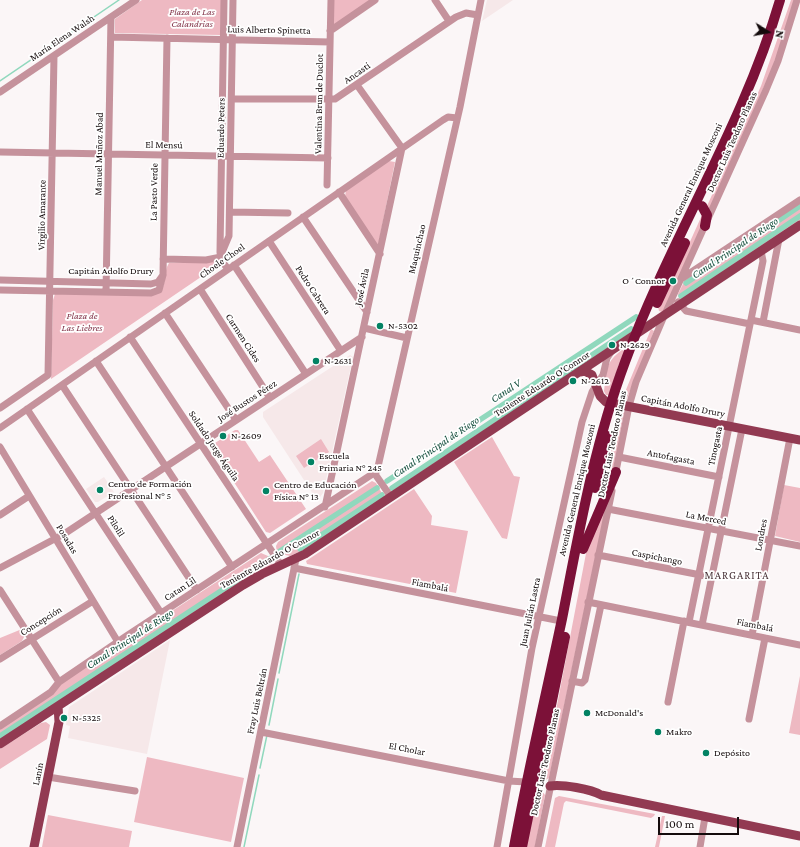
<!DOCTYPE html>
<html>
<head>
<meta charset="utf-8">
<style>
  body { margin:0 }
  #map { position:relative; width:800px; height:847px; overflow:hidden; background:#fbf6f7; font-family:"Crimson Pro",serif }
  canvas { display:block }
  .north { position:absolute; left:748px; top:12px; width:40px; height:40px; -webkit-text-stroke:3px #fff; paint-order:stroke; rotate:101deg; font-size:11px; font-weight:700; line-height:16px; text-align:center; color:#140b0c }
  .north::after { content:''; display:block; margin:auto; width:14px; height:18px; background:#140b0c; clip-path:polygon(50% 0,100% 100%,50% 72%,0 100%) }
  .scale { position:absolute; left:658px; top:817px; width:81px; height:18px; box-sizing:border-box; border:2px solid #140b0c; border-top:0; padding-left:5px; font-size:12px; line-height:14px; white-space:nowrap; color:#140b0c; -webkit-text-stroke:3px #fff; paint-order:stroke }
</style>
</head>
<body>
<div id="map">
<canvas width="800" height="847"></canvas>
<div class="north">N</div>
<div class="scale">100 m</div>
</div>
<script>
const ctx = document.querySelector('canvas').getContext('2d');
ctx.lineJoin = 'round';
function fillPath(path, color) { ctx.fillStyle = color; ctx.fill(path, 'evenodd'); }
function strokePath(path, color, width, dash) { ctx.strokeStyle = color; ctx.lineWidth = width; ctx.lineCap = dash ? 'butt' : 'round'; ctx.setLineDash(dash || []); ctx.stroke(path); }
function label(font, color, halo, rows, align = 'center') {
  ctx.font = font + ' "Crimson Pro",serif'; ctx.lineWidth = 3.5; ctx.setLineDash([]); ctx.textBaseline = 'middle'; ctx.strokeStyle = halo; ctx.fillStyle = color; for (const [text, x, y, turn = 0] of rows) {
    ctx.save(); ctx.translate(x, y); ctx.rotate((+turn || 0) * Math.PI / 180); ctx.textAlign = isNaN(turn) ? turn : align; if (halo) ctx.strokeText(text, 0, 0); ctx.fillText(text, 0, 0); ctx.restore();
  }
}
fillPath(new Path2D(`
  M487 0H513L482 21Z
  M350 355 353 357 323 493 320 497H315L263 417V412Z
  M104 477 114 492 98 502H95L86 489Z
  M170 640 147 754 68 738 70 726 66 725 69 707Z`), '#f6e8e9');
fillPath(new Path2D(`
  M142 0H222L220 35 115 33V19Z
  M332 0H372L335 24H333Z
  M791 0H795L775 62 709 211 707 206 761 86Z
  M389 161 395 162 378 246 345 197 346 190Z
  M800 203V222L682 300 679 299 678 294 685 280Z
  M702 215 705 219 665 309 662 312 659 311 658 307 666 295Z
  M217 261 220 264 51 379 53 300 55 294 160 292C167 284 163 272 169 263Z
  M651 329 654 331 626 401 623 397Z
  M622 350 625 351 622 363 619 364 609 395H606L604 391C607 371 605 362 622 350Z
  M621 411 624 413 613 470 598 502Z
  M235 430H238L259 462 270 455 306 509 270 533 266 532 212 448V445Z
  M492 437 514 476 520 477 507 539 502 538 454 462Z
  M321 439 329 452 304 468 296 456Z
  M372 481 376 483 384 497 308 548 290 556 277 553 276 546 278 542Z
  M784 485 800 488V542L775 536Z
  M610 487 549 778 544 781 540 778 542 766 546 763 588 543Z
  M414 489 432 516 431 525 468 531 456 593 307 564 306 561Z
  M261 553 268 556 273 561 272 565 0 741V729L66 680Z
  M22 629 25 635 22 641 0 655V638Z
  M800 676V735L789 733Z
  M46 722 50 725 47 739 0 769V749L41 723Z
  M147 757 244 778 231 842 134 822Z
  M542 791 545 795 535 847H526L538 792Z
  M559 796 655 814 654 816 651 818 566 801 564 803 555 847H545L555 798Z
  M48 815 132 831 129 847H42Z
  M662 816H665L659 847H655Z`), '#eeb9c2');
strokePath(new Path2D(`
  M0 81 119 0
  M279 673 299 574
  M269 725 278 679
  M260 768 267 735
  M244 847 259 775`), '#90d8bd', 1.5);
strokePath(new Path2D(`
  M686 283 800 206
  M681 296 800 216
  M387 481 636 317
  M392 488 631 329
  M300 549 382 495
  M277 553 377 488
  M0 736 271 558`), '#90d8bd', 5.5);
strokePath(new Path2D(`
  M224 0 220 252 221 260 228 269
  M435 0 449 21
  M330 31 375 0
  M111 37 330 42
  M0 92 136 0
  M232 99H335L456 17 466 13 478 15
  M0 152 328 158
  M327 185 331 0
  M339 192 380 254
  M230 212 288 213
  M303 217 367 312
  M269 241 341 351
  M221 255 229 236 233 0
  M163 259 206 260 221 257
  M234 265 306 374
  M681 279 800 200
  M0 280 151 284 158 282 163 275
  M200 289 270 398
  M0 290 151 293 159 290 163 275 167 38
  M106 292 111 17
  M678 302 686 311 750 324
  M165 313 236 420
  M751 320 800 330
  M763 322 779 239
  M364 328 407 338
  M130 337 281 565
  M96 361 232 567
  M62 385 197 590
  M0 408 48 375 54 56
  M27 409 161 613
  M0 428 443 120 448 117 457 118
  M0 447 118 642
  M619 457 719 477
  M375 474 391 497
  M615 476 629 406 636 382 665 314 766 90 778 61 797 0
  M325 507 402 148 357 85
  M608 509 800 546
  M0 515 29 496
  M598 555 711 577
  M0 568 64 534 362 337
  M294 568 561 621
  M0 590 59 682
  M588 602 800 645
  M689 622 763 261 761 251
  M702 625 742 429
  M752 635 790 438
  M0 659 93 601
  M572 681 582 683 585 680 601 605
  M668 702 684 621
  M749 719 765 638
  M0 726 51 692 59 682 125 637 377 471 460 107 481 0
  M261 732 509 781 526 782
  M48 777 135 791
  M237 847 296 559
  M497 847 532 648 582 422 592 392 603 375 607 358 611 352
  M538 847 612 491
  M700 847 705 817`), '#c5929c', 7);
strokePath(new Path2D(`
  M580 372 585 371 592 375 600 396 606 402 800 440
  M0 744 243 585 262 574 305 554 800 225
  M550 786C562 784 591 789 601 795L800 836
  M34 847 59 722 58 706`), '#923a52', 9);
strokePath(new Path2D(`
  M702 206 707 215 705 226
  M657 303 685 243
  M595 488 608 436
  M583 549 616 472
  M514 847C528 770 546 695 562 619 579 532 594 445 625 362 670 239 743 127 780 0
  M522 847 565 637`), '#7c1138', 10);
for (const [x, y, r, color] of [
  [673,281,4,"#028263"],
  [380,326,4,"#028263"],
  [612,345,4,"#028263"],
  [316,361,4,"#028263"],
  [573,381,4,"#028263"],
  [223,436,4,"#028263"],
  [311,462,4,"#028263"],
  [100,490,4,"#028263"],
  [266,491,4,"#028263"],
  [587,713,4,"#028263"],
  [64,718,4,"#028263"],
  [658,732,4,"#028263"],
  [706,753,4,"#028263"]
]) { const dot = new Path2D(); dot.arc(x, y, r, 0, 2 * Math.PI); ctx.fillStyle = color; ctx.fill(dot); strokePath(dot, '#fff', 1.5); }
label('italic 10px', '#833449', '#fff', [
  ["Plaza de Las",192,12],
  ["Calandrias",192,24],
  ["Plaza de",82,316],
  ["Las Liebres",82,328]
]);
label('10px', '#140b0c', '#fff', [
  ["Luis Alberto Spinetta",269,30,1],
  ["María Elena Walsh",62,38,-34],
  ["Ancasti",357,73,-35],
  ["Valentina Brun de Duclot",319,104,-89],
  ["Eduardo Peters",221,128,-89],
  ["Doctor Luis Teodoro Planas",732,142,-66],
  ["El Mensú",164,145,1],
  ["Manuel Muñoz Abad",99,154,-89],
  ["Avenida General Enrique Mosconi",691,185,-65],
  ["La Pasto Verde",154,192,-89],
  ["Virgilio Amarante",42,215,-89],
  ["Maquinchao",417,249,-77],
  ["Choele Choel",222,261,-35],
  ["Capitán Adolfo Drury",111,271],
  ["José Ávila",362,287,-78],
  ["Pedro Cabrera",313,290,57],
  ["Carmen Cides",243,338,57],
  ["Teniente Eduardo O'Connor",542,384,-33],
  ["José Bustos Pérez",247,401,-33],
  ["Capitán Adolfo Drury",683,406,11],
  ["Doctor Luis Teodoro Planas",612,444,-78],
  ["Soldado Jorge Águila",214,446,56],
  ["Tinogasta",715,446,-78],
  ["Antofagasta",671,457,11],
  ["Avenida General Enrique Mosconi",577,490,-77],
  ["La Merced",706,518,11],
  ["Pilolil",116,526,57],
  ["Londres",761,535,-79],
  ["Posadas",67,539,59],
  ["Caspichango",657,557,11],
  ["Teniente Eduardo O'Connor",270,559,-29],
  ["Fiambalá",430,585,11],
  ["Catan Lil",180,589,-33],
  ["Juan Julián Lastra",530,612,-78],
  ["Concepción",41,621,-32],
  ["Fiambalá",755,625,11],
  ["Fray Luis Beltrán",257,701,-78],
  ["El Cholar",407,749,11],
  ["Doctor Luis Teodoro Planas",545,762,-78],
  ["Lanín",38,774,-79]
]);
label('10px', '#140b0c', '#fff', [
  ["O´Connor",665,281,"right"],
  ["N-5302",388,326],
  ["N-2629",620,345],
  ["N-2631",324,361],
  ["N-2612",581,381],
  ["N-2609",231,436],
  ["Escuela",319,456],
  ["Primaria N° 245",319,468],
  ["Centro de Formación",108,484],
  ["Profesional N° 5",108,496],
  ["Centro de Educación",274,485],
  ["Física N° 13",274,497],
  ["McDonald's",595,713],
  ["N-5325",72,718],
  ["Makro",666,732],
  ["Depósito",714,753]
], 'left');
label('italic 11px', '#0e4a38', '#fff', [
  ["Canal Principal de Riego",735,248,-34],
  ["Canal V",506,391,-33],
  ["Canal Principal de Riego",436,447,-34],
  ["Canal Principal de Riego",130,639,-33]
]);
ctx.letterSpacing = '1px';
label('11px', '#473136', '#fff', [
  ["MARGARITA",737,576]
]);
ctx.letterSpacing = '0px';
</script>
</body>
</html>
